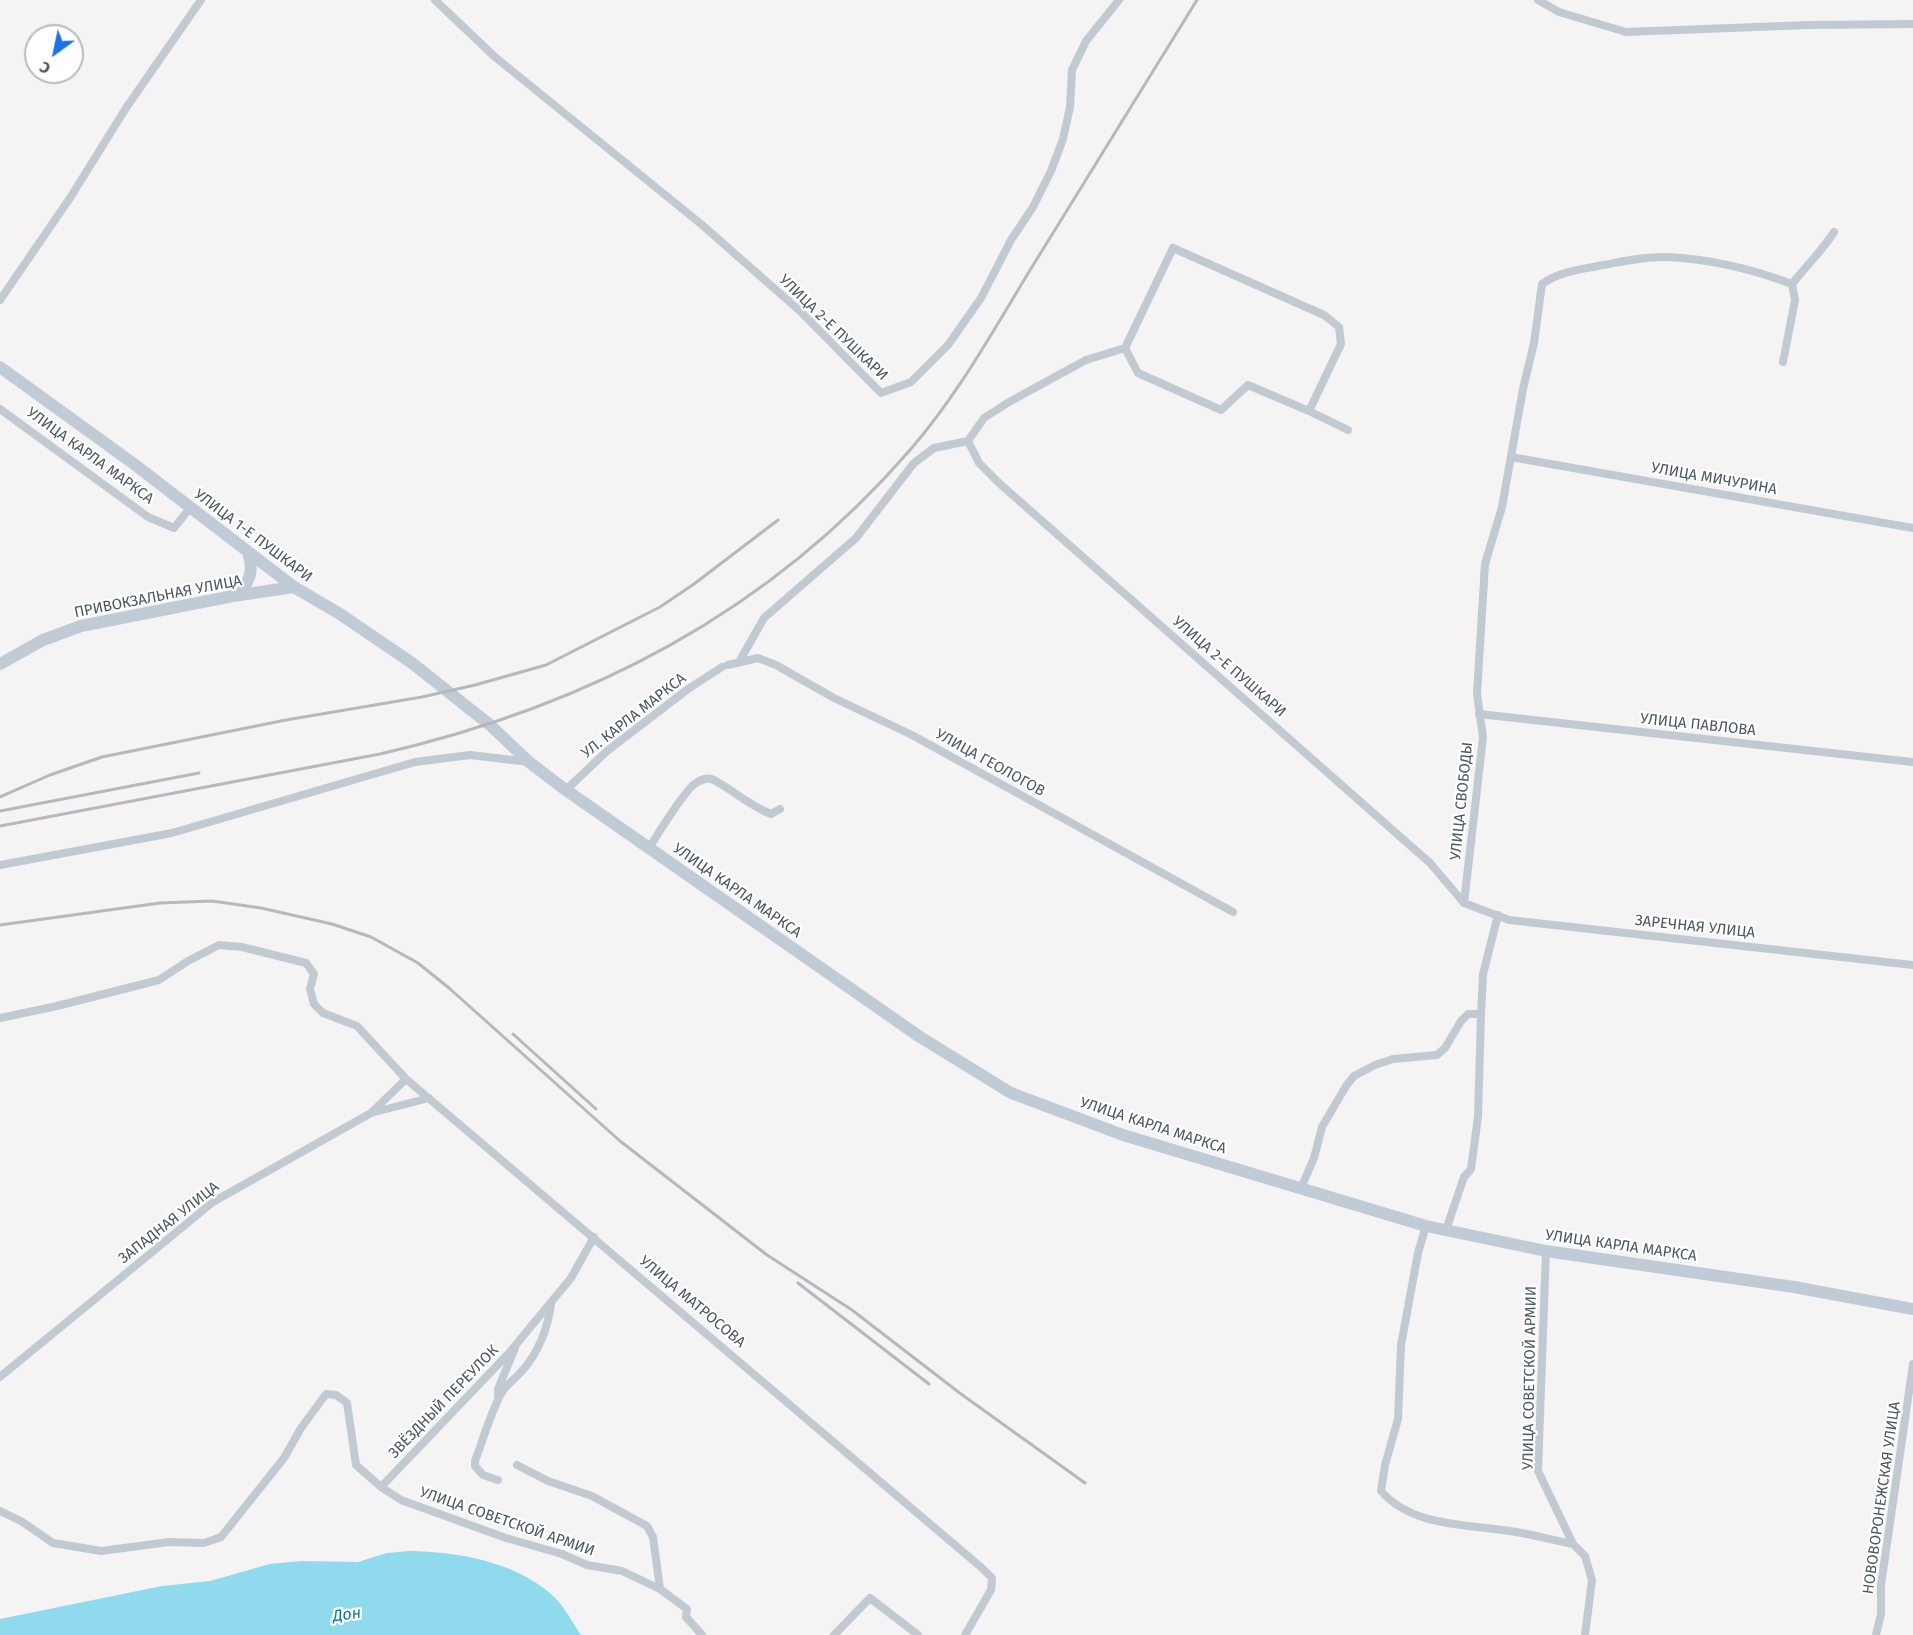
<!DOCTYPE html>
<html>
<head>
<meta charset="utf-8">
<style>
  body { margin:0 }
  #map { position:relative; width:1913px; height:1635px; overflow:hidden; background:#f5f3f3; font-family:"Fira Sans",sans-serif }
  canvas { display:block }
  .north { position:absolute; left:24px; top:24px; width:60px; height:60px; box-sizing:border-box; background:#fff; border:2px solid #b7bbc0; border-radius:50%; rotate:213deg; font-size:16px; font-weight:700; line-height:24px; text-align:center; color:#4a5661 }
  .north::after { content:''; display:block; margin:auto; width:21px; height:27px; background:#1a73e8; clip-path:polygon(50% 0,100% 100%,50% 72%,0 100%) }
</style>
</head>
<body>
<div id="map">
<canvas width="1913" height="1635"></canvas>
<div class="north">С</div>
</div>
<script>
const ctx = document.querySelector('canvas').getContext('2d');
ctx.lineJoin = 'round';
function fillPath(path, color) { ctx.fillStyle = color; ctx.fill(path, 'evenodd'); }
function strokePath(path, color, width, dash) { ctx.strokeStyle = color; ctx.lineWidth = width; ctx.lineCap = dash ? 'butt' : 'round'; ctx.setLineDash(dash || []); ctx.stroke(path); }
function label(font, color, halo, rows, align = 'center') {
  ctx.font = font + ' "Fira Sans",sans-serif'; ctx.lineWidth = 4.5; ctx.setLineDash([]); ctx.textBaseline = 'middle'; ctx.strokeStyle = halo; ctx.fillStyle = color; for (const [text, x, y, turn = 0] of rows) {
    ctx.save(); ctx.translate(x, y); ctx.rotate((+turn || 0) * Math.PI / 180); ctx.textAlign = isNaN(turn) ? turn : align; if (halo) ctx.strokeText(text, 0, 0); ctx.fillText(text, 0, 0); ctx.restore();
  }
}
fillPath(new Path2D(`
  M409 1551C458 1552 513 1561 551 1594 564 1605 572 1622 581 1635H0V1619L162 1586 210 1581 270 1564 301 1561 358 1562 387 1553Z`), '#90daee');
strokePath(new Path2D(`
  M435 0 495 57 701 224 800 311 881 393 911 382 948 345 981 298 1011 240 1033 207 1051 171 1063 139 1070 107 1072 70 1086 41 1119 0
  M1538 0 1559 12 1626 32 1809 25 1913 24
  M1792 284C1806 266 1822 251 1834 232
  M0 300 70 198 126 108 201 0
  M0 409 148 517 174 528 190 508
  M1309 411 1348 430
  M968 441 979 463 999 483 1430 863 1464 903 1509 920 1913 965
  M968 441 984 418 1009 402 1086 360 1125 348 1173 248 1324 315 1339 327 1341 344 1309 411 1248 385 1221 410 1138 373 1125 348
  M1511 457 1913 528
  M739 662 764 618 856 538 914 463 934 448 968 441
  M728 665 758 658 776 665 834 698 912 735 1233 912
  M1479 714 1913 762
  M566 790 607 751 688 689 722 667
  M649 848C658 834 685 789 696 783 702 779 708 777 714 780 734 791 750 806 771 814L780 809
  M0 865 172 833 415 762 470 755 529 762
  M1464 903 1483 737 1477 694 1485 564 1502 507 1523 389 1534 343 1542 284C1559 272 1578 270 1598 266 1621 262 1644 256 1667 257 1710 259 1752 269 1792 284L1795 300 1783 362
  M0 1018 57 1006 159 980 188 961 219 945 242 947 306 963 314 974 310 989 314 1004 323 1013 357 1026 406 1079 982 1568 992 1578 991 1590 965 1635
  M406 1079 371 1113 429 1098
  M1301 1188 1314 1158 1322 1127 1346 1086 1354 1076 1375 1065 1393 1059 1437 1055 1445 1048 1461 1021 1468 1014H1481L1483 974 1498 915
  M1426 1226 1418 1253 1401 1345 1398 1419 1385 1465 1381 1491C1412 1527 1467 1524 1510 1531 1531 1534 1552 1540 1573 1544
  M1446 1230 1464 1177 1471 1169 1478 1117 1481 1014
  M1546 1251 1538 1471 1573 1544 1585 1556 1592 1580 1585 1635
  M0 1377 213 1202 371 1113
  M498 1395V1389L515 1348
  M517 1465 548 1481 592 1496 647 1526 653 1537 660 1589
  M498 1480 483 1475 475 1466V1461C483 1440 491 1411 502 1392 508 1383 515 1379 521 1372 538 1354 548 1328 551 1304
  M381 1487 401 1500 506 1538 562 1554 587 1565 622 1571 660 1589 687 1609 686 1617 702 1635
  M0 1511 21 1521 53 1543 101 1551 169 1542 204 1543 221 1537 284 1458 301 1428 326 1394 336 1395 347 1403 356 1465 381 1487 509 1353 571 1278 594 1237
  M834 1635 870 1598 918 1635
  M1876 1635 1881 1614V1585L1913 1364`), '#c1cad2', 8);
strokePath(new Path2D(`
  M0 367 134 464 294 587 340 614 412 663 490 725 529 762 563 788 920 1037 1011 1093 1123 1135 1426 1226 1546 1251 1794 1287 1913 1309
  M234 596C251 584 254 570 248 552
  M0 664 43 640 81 626 233 596 294 587`), '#c1cbd6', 12);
strokePath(new Path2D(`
  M0 797 50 775 102 757 286 720 422 697 475 685 546 665 660 607 694 584 778 520
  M0 811 199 773
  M0 826 380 754C588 706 769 613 910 450 958 395 994 329 1032 267 1087 178 1142 89 1197 0
  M0 925 160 903 212 901 261 908 332 924 371 937 418 963 449 988 620 1141 767 1255 852 1310 961 1394 1085 1483
  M513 1034 596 1109
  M798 1283 929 1384`), '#b5b8bd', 3);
label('15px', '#4a5661', '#fff', [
  ["УЛИЦА 2-Е ПУШКАРИ",833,328,44],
  ["УЛИЦА КАРЛА МАРКСА",90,456,36],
  ["УЛИЦА МИЧУРИНА",1714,479,10],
  ["УЛИЦА 1-Е ПУШКАРИ",253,536,37],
  ["ПРИВОКЗАЛЬНАЯ УЛИЦА",158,597,-11],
  ["УЛИЦА 2-Е ПУШКАРИ",1229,667,41],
  ["УЛ. КАРЛА МАРКСА",634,716,-38],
  ["УЛИЦА ПАВЛОВА",1698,725,6],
  ["УЛИЦА ГЕОЛОГОВ",990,763,29],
  ["УЛИЦА СВОБОДЫ",1462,801,-84],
  ["УЛИЦА КАРЛА МАРКСА",737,891,35],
  ["ЗАРЕЧНАЯ УЛИЦА",1695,927,6],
  ["УЛИЦА КАРЛА МАРКСА",1153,1126,18],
  ["ЗАПАДНАЯ УЛИЦА",169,1223,-38],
  ["УЛИЦА КАРЛА МАРКСА",1621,1246,8],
  ["УЛИЦА МАТРОСОВА",692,1302,40],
  ["УЛИЦА СОВЕТСКОЙ АРМИИ",1530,1378,-89],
  ["ЗВЁЗДНЫЙ ПЕРЕУЛОК",444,1402,-46],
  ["НОВОВОРОНЕЖСКАЯ УЛИЦА",1882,1498,-82],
  ["УЛИЦА СОВЕТСКОЙ АРМИИ",507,1522,19]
]);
label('italic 16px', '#0c7c9b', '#fff', [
  ["Дон",347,1615,-7]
]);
</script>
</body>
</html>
